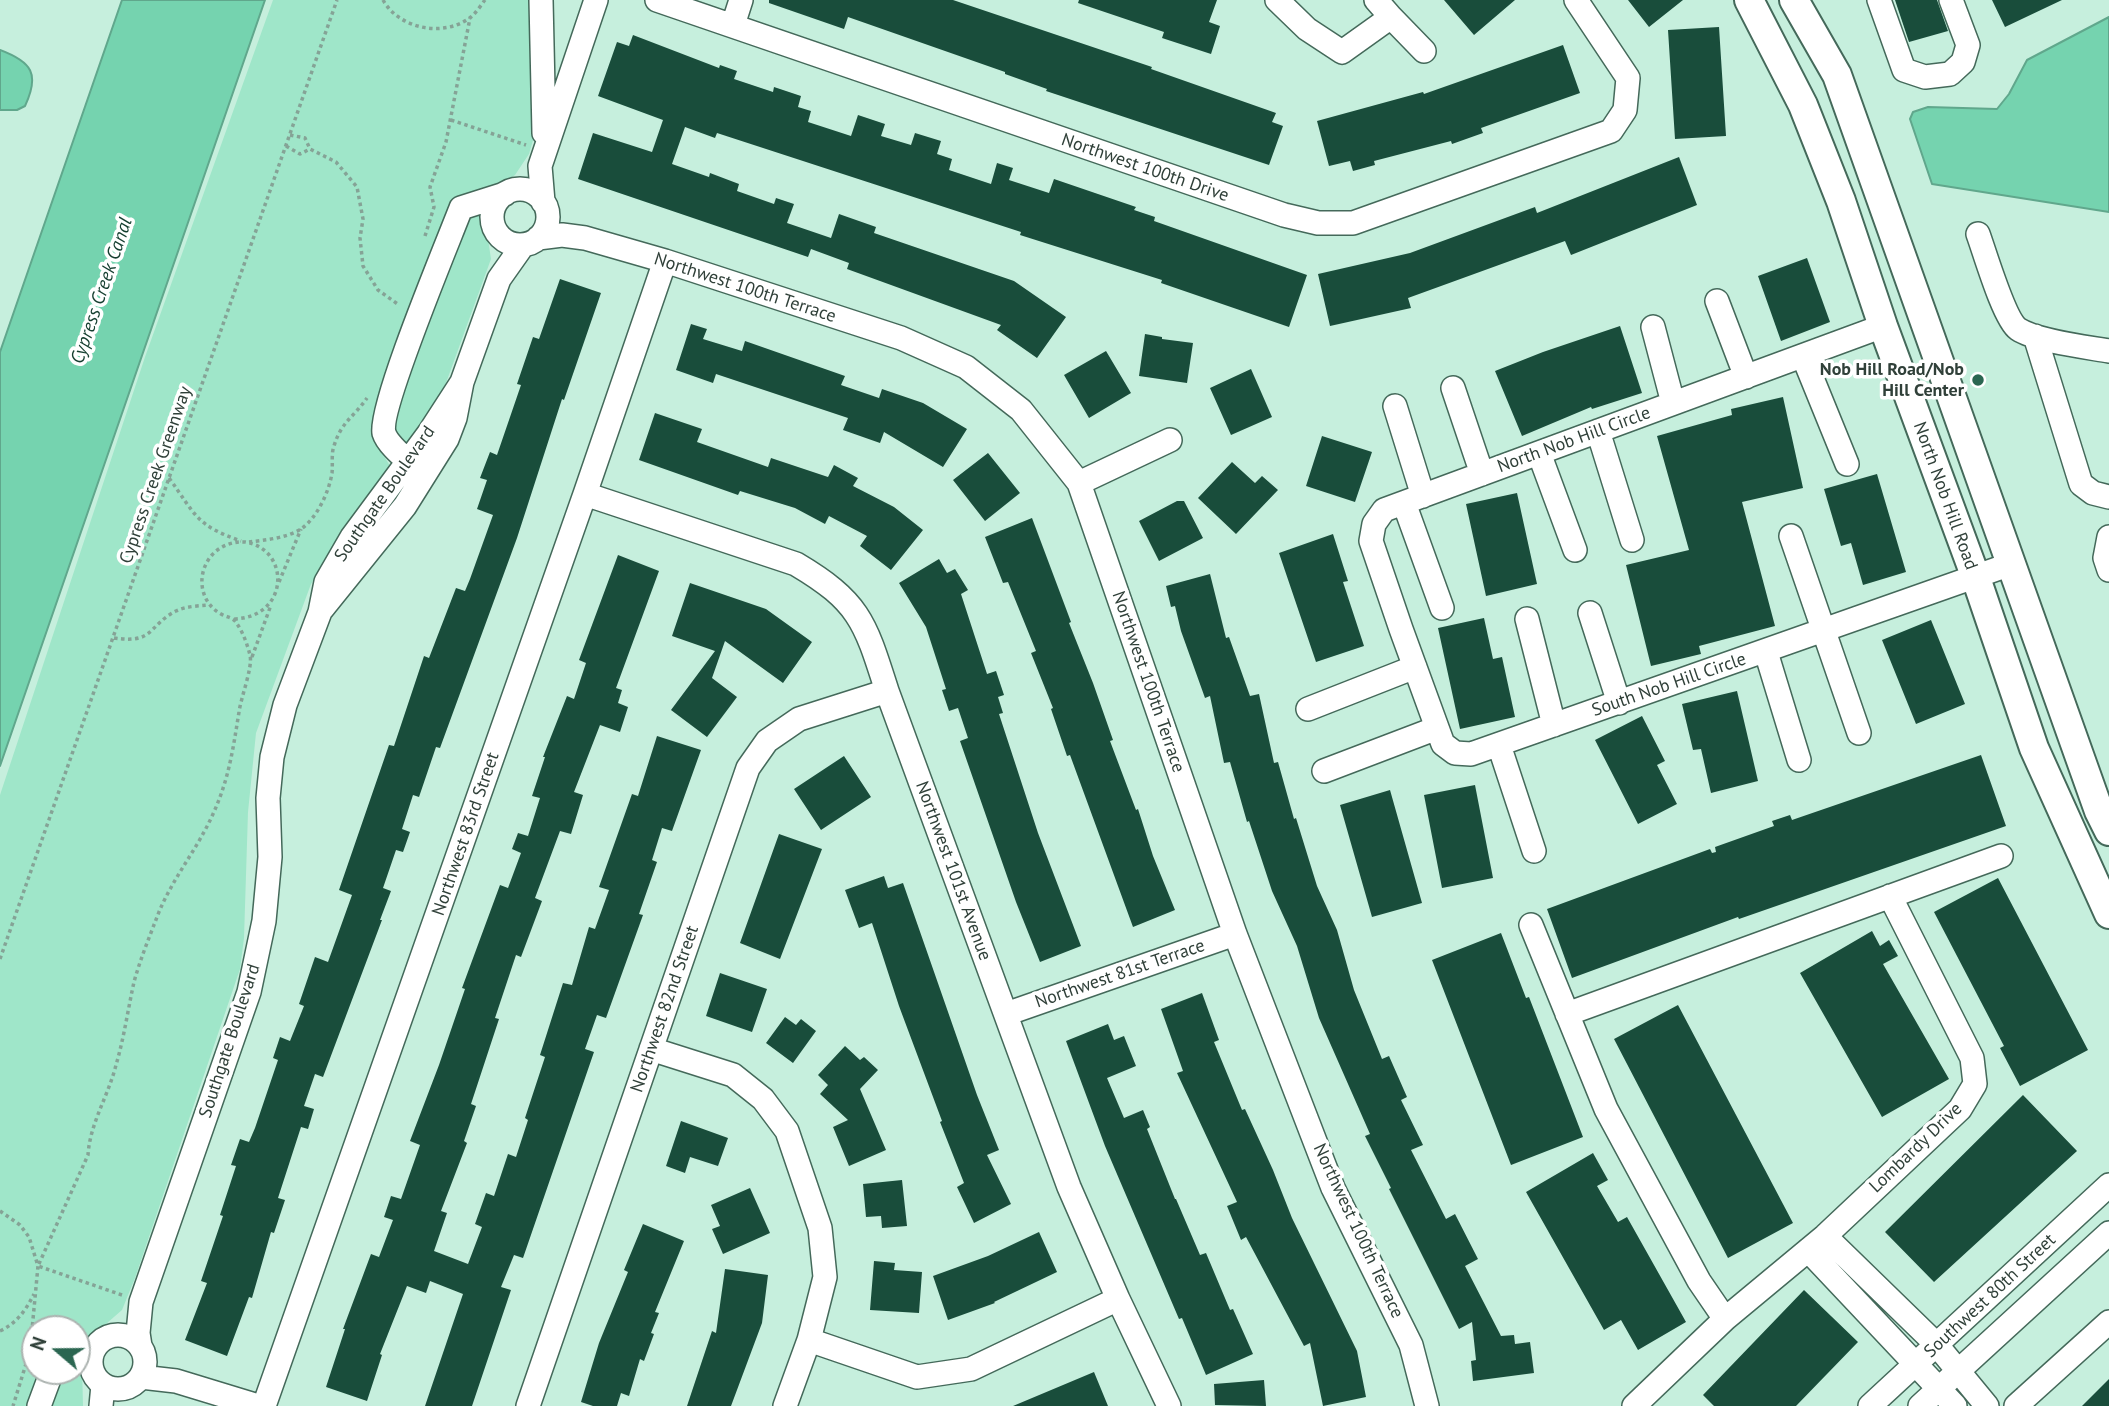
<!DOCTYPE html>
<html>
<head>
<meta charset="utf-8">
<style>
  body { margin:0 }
  #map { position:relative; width:2109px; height:1406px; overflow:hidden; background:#c6efdd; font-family:"PT Sans",sans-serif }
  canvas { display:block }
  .north { position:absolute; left:21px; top:1315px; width:70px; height:70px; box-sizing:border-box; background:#fff; border:2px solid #acb3b0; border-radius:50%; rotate:290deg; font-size:19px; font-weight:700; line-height:28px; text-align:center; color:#304039 }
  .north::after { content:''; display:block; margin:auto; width:24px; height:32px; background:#2b6651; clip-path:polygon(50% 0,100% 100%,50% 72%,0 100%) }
</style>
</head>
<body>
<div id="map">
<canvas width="2109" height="1406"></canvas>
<div class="north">N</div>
</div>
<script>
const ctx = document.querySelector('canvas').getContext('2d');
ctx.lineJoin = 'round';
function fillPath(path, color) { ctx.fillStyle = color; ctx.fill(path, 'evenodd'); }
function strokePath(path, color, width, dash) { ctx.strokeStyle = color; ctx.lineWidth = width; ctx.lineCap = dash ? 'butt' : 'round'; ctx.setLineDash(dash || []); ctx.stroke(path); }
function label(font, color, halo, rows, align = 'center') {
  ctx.font = font + ' "PT Sans",sans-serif'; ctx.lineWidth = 7; ctx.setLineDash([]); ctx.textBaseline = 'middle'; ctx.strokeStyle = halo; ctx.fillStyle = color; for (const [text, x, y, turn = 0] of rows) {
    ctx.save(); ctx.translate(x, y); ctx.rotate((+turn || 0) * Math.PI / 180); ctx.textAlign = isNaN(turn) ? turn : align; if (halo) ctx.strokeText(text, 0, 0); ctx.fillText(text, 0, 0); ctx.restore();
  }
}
fillPath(new Path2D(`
  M273 0H535L538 123 529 154 515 175 493 190 485 219 491 259 446 383 426 420 405 445 372 436 390 466 311 584 256 733 248 812 244 938 240 969 135 1278 122 1310 91 1337 82 1366 83 1406H0V795L145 357ZM35 1329H77V1371H35Z`), '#9fe6c9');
const water = new Path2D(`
  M122 0H265L0 766V352Z
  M2109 17V212L1932 184 1910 119 1913 112 1928 107 1997 109 2009 94 2027 60Z
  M0 50C32 62 40 74 25 106L17 110H0Z`);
fillPath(water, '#75d3af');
strokePath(water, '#60a78c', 2);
fillPath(new Path2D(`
  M769 0H953L1152 67 1151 69 1276 113 1272 122 1283 126 1269 165 1046 91 1047 89 1005 74V72L848 17 844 29 769 3Z
  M1079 0H1217L1209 22 1220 26 1211 54 1162 38 1164 32 1078 3Z
  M1444 0H1515L1474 35Z
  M1628 0H1683L1649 27Z
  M1895 0H1937L1948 31 1909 42Z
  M1992 0H2062L2005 27Z
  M1719 27 1726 136 1675 139 1668 30Z
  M633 35 719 68 720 65 737 71 734 79 773 92 774 87 801 96 798 107 811 111 808 122 851 136 858 115 885 124 881 136 911 145 915 133 941 141 937 154 952 159 949 170 991 184 997 163 1013 168 1009 180 1049 193 1054 179 1136 207 1134 210 1155 217 1154 221 1307 275 1289 327 1161 283 1162 280 1020 235 1021 232 717 133 715 138 685 127 672 164 709 177 710 173 739 184 737 191 774 204 776 198 794 204 787 223 831 238 839 214 876 227 874 233 1014 281 1066 317 1037 358 997 330 1001 325 847 269 849 263 811 249 808 257 578 179 593 133 652 152 663 120 598 96 617 42 629 46Z
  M1563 45 1580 93 1481 128 1483 133 1452 144 1451 141 1374 161 1375 165 1353 171 1350 161 1329 166 1317 121 1423 92 1424 94Z
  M1679 157 1697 205 1571 255 1565 241 1408 298 1411 308 1330 326 1318 274 1410 253 1535 207 1537 213Z
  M1807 258 1830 322 1781 341 1758 276Z
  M560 279 601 293 564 400 562 399 517 538 440 748 436 747 419 797 413 795 402 829 410 832 403 852 396 850 383 888 391 891 380 920H382L323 1077 315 1074 304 1106 314 1109 308 1129 301 1127 278 1198 285 1200 274 1233 271 1232 252 1298 249 1297 227 1356 185 1340 207 1283 201 1281 223 1216 220 1215 236 1166 231 1165 240 1139 249 1142 255 1128 278 1060 273 1058 280 1037 290 1041 304 1006 299 1004 315 957 328 962 352 895 339 890 389 745 394 746 424 656 429 658 456 588 465 591 470 579 493 515 477 509 487 480 480 478 490 452 497 455 521 385 517 384 533 337 539 339Z
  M691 324 707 329 703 339 742 351 745 341 845 376 841 385 879 398 882 389 923 403 967 429 943 467 884 432 880 443 843 430 848 418 716 374 713 383 676 370Z
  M1620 326 1642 393 1592 409 1591 407 1522 436 1495 371 1543 352Z
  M1145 334 1162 337V339L1193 343 1187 383 1139 376Z
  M1106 351 1131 393 1089 418 1064 375Z
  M1251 369 1272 417 1231 435 1210 388Z
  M1783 397 1803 488 1742 502 1775 626 1699 646 1701 654 1651 666 1626 565 1689 550 1657 436 1732 415 1731 409Z
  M655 413 702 429 697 442 768 467 771 458 828 477 834 465 858 478 853 486 894 507 923 530 891 570 860 546 867 536 829 516 825 524 795 508 740 491 738 495 639 460Z
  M1322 436 1372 452 1355 502 1306 486Z
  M988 453 1020 493 985 521 953 480Z
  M1232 462 1255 483 1262 476 1278 490 1236 534 1198 498Z
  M1877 474 1906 572 1863 585 1851 543 1841 546 1824 489Z
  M1517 493 1537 584 1486 596 1466 504Z
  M1177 501H1184L1203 538 1159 561 1139 521Z
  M1032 518 1071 622 1069 623 1093 683 1113 740 1110 741 1136 810 1138 809 1153 856 1175 910 1133 927 1070 755 1067 756 1051 709 1053 708 1031 653 1036 651 1008 582 1003 583 985 537Z
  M1333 534 1348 581 1343 582 1364 646 1316 662 1279 553Z
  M618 555 659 571 616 688 622 690 618 703 628 707 620 732 600 725 574 792 583 795 571 834 560 831 535 898 542 901 521 957 516 955 495 1018 499 1019 471 1104 476 1106 464 1141 467 1143 441 1211 447 1213 434 1251 468 1264 482 1227 475 1224 486 1193 494 1196 508 1154 516 1157 528 1120 525 1118 545 1057 540 1055 563 983 572 985 589 927 595 929 609 890 599 887 632 794 638 796 657 736 701 750 672 831 662 828 652 860 657 862 639 914 643 915 606 1018 597 1015 585 1049 594 1052 523 1258 514 1255 501 1287 511 1290 472 1406H425L463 1294 430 1281 426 1293 407 1286 380 1354 382 1355 367 1401 326 1387 345 1329H343L371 1254 379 1257 393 1220 384 1217 391 1196 401 1199 420 1145 410 1141 439 1065 465 989 462 988 500 885 508 888 521 853 512 849 518 833 528 836 540 798 532 796 545 757H543L567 696 574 699 586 663 579 660Z
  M939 559 947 573 955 569 968 590 961 594 987 674 996 671 1004 695 998 697 1003 713 999 714 1038 833 1081 946 1040 962 1016 902 960 741 968 738 958 708 949 711 942 690 946 689 926 627 899 583Z
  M1210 574 1226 638 1229 637 1250 696 1259 694 1274 763 1278 762 1294 819 1296 818 1317 886 1337 930 1354 990 1382 1059 1389 1056 1407 1097 1401 1100 1423 1145 1411 1150 1446 1219 1455 1214 1478 1259 1465 1266 1501 1336 1514 1335 1515 1344 1530 1342 1534 1373 1473 1381 1471 1361 1476 1360 1472 1322 1459 1329 1389 1189 1391 1188 1365 1136 1370 1134 1319 1018 1297 946 1272 891 1249 821 1247 822 1230 762 1224 763 1210 696 1205 698 1181 631 1175 606 1171 607 1166 586Z
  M690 583 766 609 812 642 783 683 725 641 712 678 737 697 707 737 671 710 715 651 672 636Z
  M1484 618 1493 659 1502 657 1515 717 1460 729 1438 628Z
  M1931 620 1965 704 1916 724 1882 640Z
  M1737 691 1758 781 1711 793 1701 749 1693 750 1682 704Z
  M1642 716 1665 761 1657 765 1677 804 1638 824 1595 740Z
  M1981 755 2006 826 1739 919 1738 917 1572 978 1547 909 1710 849 1712 853 1716 852 1715 847 1774 826 1772 821 1790 815 1792 820Z
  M844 756 871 797 821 830 794 789Z
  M1475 785 1493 878 1442 888 1424 795Z
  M1390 790 1422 903 1372 917 1340 805Z
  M779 834 822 849 780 959 740 943Z
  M884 876 888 888 903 883 977 1095 999 1150 987 1155 1011 1204 974 1223 957 1187 964 1183 940 1122 942 1121 899 1006 872 923 859 928 845 890Z
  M1998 878 2088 1050 2020 1086 2000 1048 2004 1046 1934 912Z
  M1872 931 1880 946 1889 940 1898 956 1883 964 1949 1079 1882 1117 1800 973Z
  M1501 933 1526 998 1529 997 1583 1137 1511 1165 1432 960Z
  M720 973 767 989 752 1032 706 1016Z
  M1202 993 1219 1040 1214 1042 1242 1110 1245 1109 1273 1170 1292 1218 1357 1351 1366 1397 1323 1406 1310 1343 1304 1346 1246 1237 1241 1240 1227 1206 1237 1202 1177 1073 1183 1071 1161 1009Z
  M1678 1005 1793 1223 1728 1258 1614 1039Z
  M785 1017 796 1025 801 1019 816 1031 793 1063 766 1043Z
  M1108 1024 1114 1040 1124 1036 1136 1066 1107 1078 1124 1118 1143 1110 1150 1127 1147 1129 1175 1199H1176L1200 1255 1206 1253 1230 1310 1233 1309 1253 1354 1206 1375 1182 1318 1179 1319 1105 1146 1066 1041Z
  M845 1046 860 1060 864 1057 878 1070 860 1089 886 1150 849 1166 833 1127 848 1120 820 1094 828 1085 818 1075Z
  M2023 1095 2077 1151 1934 1282 1885 1232Z
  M681 1121 728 1138 718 1166 690 1157 685 1173 666 1166Z
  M1593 1153 1608 1180 1597 1186 1618 1222 1627 1217 1686 1322 1638 1350 1621 1320 1604 1330 1526 1192Z
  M902 1180 907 1226 882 1228 881 1216 866 1217 863 1184Z
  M750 1188 770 1233 723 1254 712 1229 720 1226 711 1205Z
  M643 1224 684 1241 655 1312 659 1313 651 1333 654 1334 644 1361 640 1359 629 1396 621 1393 617 1406H593L581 1402 599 1343 628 1272 624 1270Z
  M1039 1232 1057 1272 994 1302 995 1303 948 1320 933 1276 988 1256Z
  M874 1261 895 1263 894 1270 922 1272 919 1313 870 1310Z
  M725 1269 768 1275 762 1323 731 1406H687L712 1331 716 1333Z
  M1804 1290 1858 1342 1796 1406H1714L1703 1395Z
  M1094 1372 1108 1406H1013Z
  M2109 1379V1406H2082Z
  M1264 1380 1266 1406 1215 1405 1214 1384Z`), '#194d3b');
const minor = new Path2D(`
  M541 0 544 133
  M657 0 1284 215 1318 223H1353L1611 131 1625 110 1628 78 1576 0
  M1277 0 1307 29 1342 52 1391 17 1376 0
  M1879 0 1904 70 1925 77 1950 74 1963 62 1968 45 1951 0
  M1391 17 1424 51
  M733 25 741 0
  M492 217a28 28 0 1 1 56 0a28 28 0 1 1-56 0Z
  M543 202 540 166 596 0
  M1978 234C1985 253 2004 319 2018 329 2036 341 2086 347 2109 351
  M538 238 562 235 585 238 665 261 901 338 966 367 1021 410 1079 483 1235 934 1333 1188 1411 1345 1427 1406
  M1717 301 1746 377
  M1883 326 1384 510 1374 524 1371 541 1401 629 1443 744 1455 753 1471 754 2011 564
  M1653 327 1673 403
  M2035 336 2081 484 2093 493 2109 497
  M1803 356 1847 464
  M1453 388 1482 474
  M1395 406 1423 496
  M1598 431 1632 540
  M1539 453 1575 550
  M409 462C401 455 387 443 384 433 378 409 448 242 461 208L505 194
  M1079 483 1170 440
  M585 494 796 564C860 602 865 622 887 691L1069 1187 1118 1299 1169 1406
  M1404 503 1442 608
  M1791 536 1859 733
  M2109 537 2105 558 2109 570
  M322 609 405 506 447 439 455 418 462 382 499 279 523 245
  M1590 613 1619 703
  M1527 619 1554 725
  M1766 652 1799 760
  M1308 709 1415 667
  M1499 745 1534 851
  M1324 771 1437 728
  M1531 925 1606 1109 1699 1281 1725 1319
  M1006 1014 1235 934
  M1567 1014 2001 856
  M651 1049 733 1075 763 1099 787 1131 820 1228 825 1277 809 1340 785 1406
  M1825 1236 1936 1344 1987 1406
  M1808 1250 1955 1406
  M91 1362a27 27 0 1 1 54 0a27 27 0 1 1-54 0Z
  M809 1340 917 1377 971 1369 1118 1299
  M140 1346 138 1333 141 1302 249 992 264 921 270 857 268 798 272 757 285 705 320 612 326 582 352 537 429 433 462 382
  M141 1377 176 1381 258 1406
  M39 1406 52 1371
  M101 1406 103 1385
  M264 1406 585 494 665 261
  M528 1406 748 768 767 741 799 719 887 691
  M1634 1406 1725 1319 1825 1236 1960 1109 1975 1084 1972 1058 1890 896
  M1870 1406 2109 1185
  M1920 1406 2109 1233
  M2016 1406 2109 1322`);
const major = new Path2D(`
  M1749 0 1803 105 1841 201 1883 326 1976 578 2034 748 2109 914
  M1794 0 1837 75 2099 811 2109 831`);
strokePath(minor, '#44695a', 26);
strokePath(major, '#44695a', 32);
strokePath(new Path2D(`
  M383 0C399 29 444 38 471 17 476 13 481 5 485 0
  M451 120 526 145
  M290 135 305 138 310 149 336 162 357 187 363 219 360 238 363 266 378 290 399 305
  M286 146 300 154 310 149
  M425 236 434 207 430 187 446 142 470 18
  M169 478C196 515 195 525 241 541
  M249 542C265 540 287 538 301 529 317 518 329 492 332 473 333 464 331 454 334 446 341 422 354 417 367 398
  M279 582 301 529
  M114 638C155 644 147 626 176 611 186 606 199 606 209 605
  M252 657 271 605
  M0 959 337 0
  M0 1211 20 1225 29 1237 38 1266 30 1351 13 1406
  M122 1295 38 1266 88 1155C90 1123 108 1097 116 1065 124 1038 128 1009 134 982 140 960 149 938 157 917 171 880 197 850 213 814 229 779 233 749 239 712 241 697 253 667 250 655 247 643 242 630 235 621 231 617 226 617 221 614 199 602 196 573 212 555 220 546 233 541 245 542 291 549 290 618 233 619
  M0 1331C17 1323 26 1310 34 1294`), '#85a396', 3.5, [3.5, 3.5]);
strokePath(minor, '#fff', 23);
strokePath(major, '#fff', 28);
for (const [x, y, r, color] of [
  [1978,380,7,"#2b6651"]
]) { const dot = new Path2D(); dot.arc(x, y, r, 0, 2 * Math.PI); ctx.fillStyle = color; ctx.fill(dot); strokePath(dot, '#fff', 2.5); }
label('18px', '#304039', '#fff', [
  ["Northwest 100th Drive",1145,168,19],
  ["Northwest 100th Terrace",745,288,18],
  ["North Nob Hill Circle",1574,440,-20],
  ["Cypress Creek Greenway",156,475,-71],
  ["Southgate Boulevard",385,494,-55],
  ["North Nob Hill Road",1945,496,70],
  ["Northwest 100th Terrace",1148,682,71],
  ["South Nob Hill Circle",1669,685,-19],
  ["Northwest 83rd Street",466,834,-71],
  ["Northwest 101st Avenue",953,871,70],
  ["Northwest 81st Terrace",1120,974,-19],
  ["Northwest 82nd Street",665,1009,-71],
  ["Southgate Boulevard",230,1041,-72],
  ["Lombardy Drive",1916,1148,-44],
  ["Northwest 100th Terrace",1358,1231,65],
  ["Southwest 80th Street",1990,1296,-43]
]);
label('bold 18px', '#304039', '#fff', [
  ["Nob Hill Road/Nob",1964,370],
  ["Hill Center",1964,391]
], 'right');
label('italic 19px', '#143e2f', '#fff', [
  ["Cypress Creek Canal",102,291,-71]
]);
</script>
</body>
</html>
